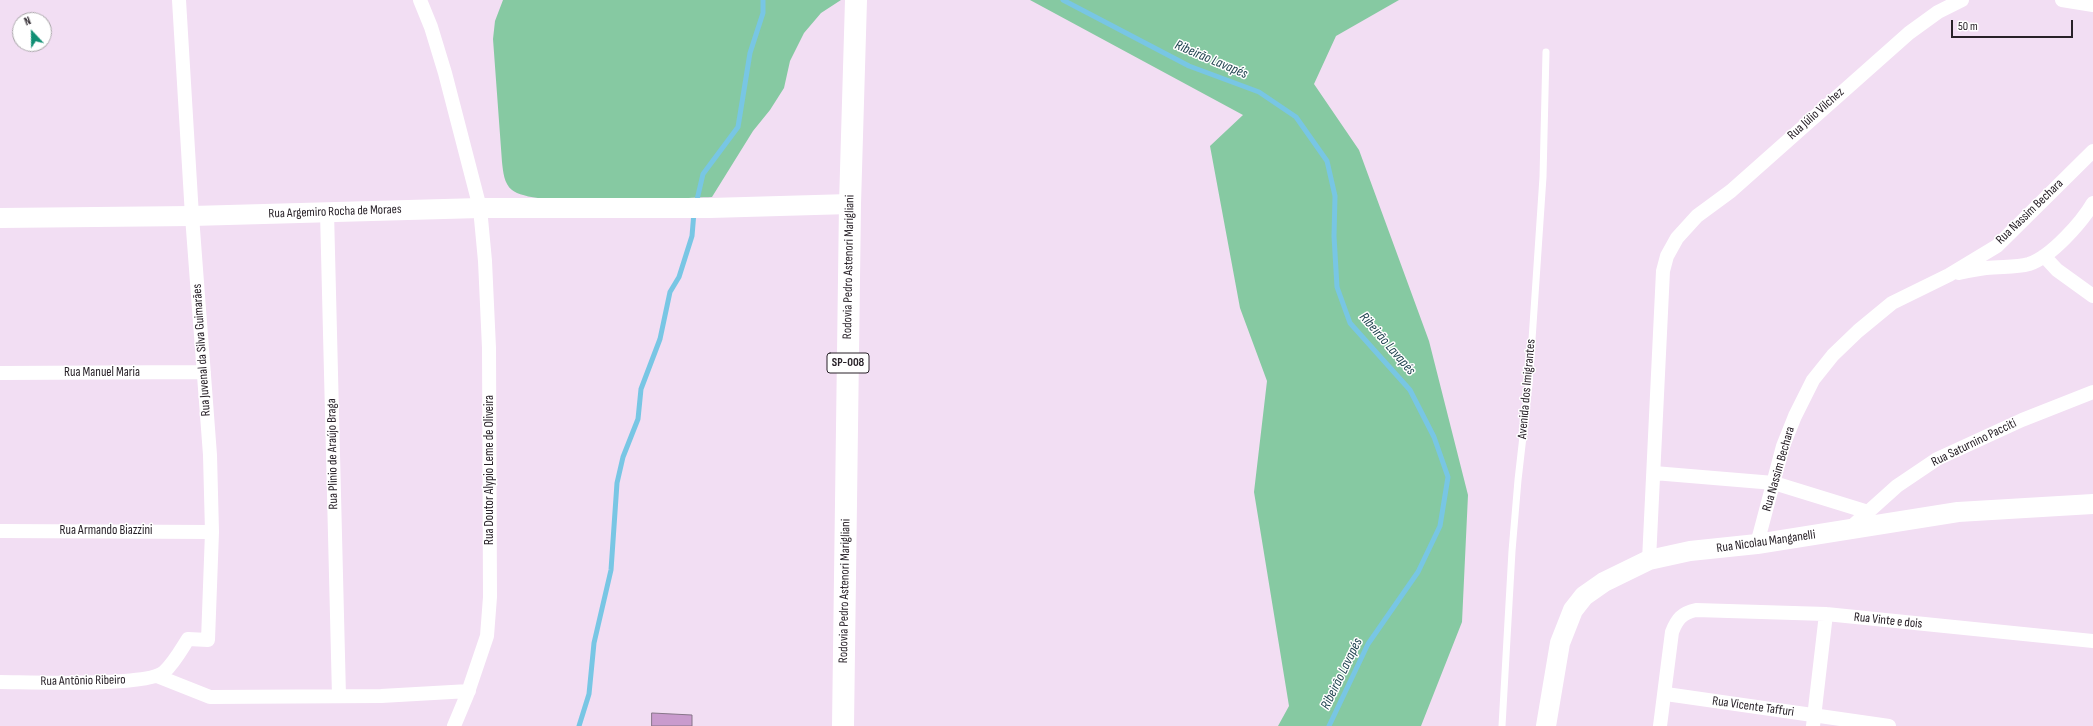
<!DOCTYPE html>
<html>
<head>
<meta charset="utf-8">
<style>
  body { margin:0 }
  #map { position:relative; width:2093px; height:726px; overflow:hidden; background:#f2def3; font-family:"Sofia Sans Condensed",sans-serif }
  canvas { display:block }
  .north { position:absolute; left:12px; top:12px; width:40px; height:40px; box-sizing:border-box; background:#fff; border:1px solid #a9a6a9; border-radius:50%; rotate:338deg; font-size:11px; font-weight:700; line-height:16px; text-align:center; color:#282128 }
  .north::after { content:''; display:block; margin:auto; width:14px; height:18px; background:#118f74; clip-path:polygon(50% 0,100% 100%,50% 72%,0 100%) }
  .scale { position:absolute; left:1951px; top:20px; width:122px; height:18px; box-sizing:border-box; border:2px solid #282128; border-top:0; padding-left:5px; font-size:12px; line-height:14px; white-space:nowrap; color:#282128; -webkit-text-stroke:3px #fff; paint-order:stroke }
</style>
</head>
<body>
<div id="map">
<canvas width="2093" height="726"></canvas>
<div class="north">N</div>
<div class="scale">50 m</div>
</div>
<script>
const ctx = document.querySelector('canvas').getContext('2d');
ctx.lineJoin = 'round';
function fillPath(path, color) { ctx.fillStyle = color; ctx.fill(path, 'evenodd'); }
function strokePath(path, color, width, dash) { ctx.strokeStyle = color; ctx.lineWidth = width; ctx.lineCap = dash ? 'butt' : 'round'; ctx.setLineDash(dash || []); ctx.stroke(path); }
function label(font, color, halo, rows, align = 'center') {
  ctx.font = font + ' "Sofia Sans Condensed",sans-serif'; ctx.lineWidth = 3; ctx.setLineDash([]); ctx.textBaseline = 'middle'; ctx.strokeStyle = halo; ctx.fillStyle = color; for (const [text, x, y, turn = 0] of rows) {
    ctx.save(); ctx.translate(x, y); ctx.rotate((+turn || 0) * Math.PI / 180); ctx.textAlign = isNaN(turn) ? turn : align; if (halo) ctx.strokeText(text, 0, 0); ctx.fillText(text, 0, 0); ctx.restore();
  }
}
fillPath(new Path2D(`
  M503 0H841L821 13 804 33 790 61 784 88 770 110 753 131 712 197C676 198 535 209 512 190 504 184 503 171 502 162L493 39 495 21Z
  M1030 0H1399L1336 36 1314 84 1359 150 1429 341 1468 495 1462 622 1421 726H1278L1289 706 1254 492 1267 381 1240 308 1210 146 1243 115Z`), '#86c9a2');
strokePath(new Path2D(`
  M1063 0 1189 66 1259 92 1296 117 1327 161 1335 196 1334 236 1337 287 1350 323 1410 390 1434 437 1448 477 1440 526 1418 572 1368 644 1329 726
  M696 204 703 174 738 127 750 53 763 13V0
  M579 726 589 694 594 643 611 570 617 483 623 457 638 419 641 389 660 339 670 292 679 277 692 236 694 212`), '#78c6e4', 5);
const building = new Path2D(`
  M652 713 692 715V726H652Z`);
fillPath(building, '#c99bcd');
strokePath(building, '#877589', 1);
strokePath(new Path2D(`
  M1502 726 1512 551 1518 480 1529 384 1543 177 1546 52`), '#fff', 7);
strokePath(new Path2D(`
  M420 0 431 27 445 73 480 208 485 261 489 348 490 597 487 636 467 695 454 726
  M2062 0 2093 5
  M327 212 339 696
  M2044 256 2057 270 2093 296
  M1959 273C1968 271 1977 269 1986 268 2001 266 2015 268 2029 264 2051 257 2082 222 2093 203
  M0 373 204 372
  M1654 473 1774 483 1868 512
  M1848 530 1897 486 1937 459 2022 420 2093 392
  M0 531 212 532
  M1757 544 1783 446 1795 416 1813 380 1833 355 1858 331 1892 303 1949 275 1997 246 2093 151
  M1649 560 1663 271 1667 256 1677 238 1697 216 1731 191 1909 33 1938 12 1962 0
  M157 676 210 697 381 696 469 691
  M0 682C28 682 147 687 164 672 174 663 181 650 188 639L208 640 212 532 210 455 192 216 179 0
  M1666 694 1889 726
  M1660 726 1672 632C1677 619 1682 613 1696 610L1826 614 2093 641
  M1813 726 1826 614`), '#fff', 14);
strokePath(new Path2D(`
  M0 218 192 216 480 208H710L850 204
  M1546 726 1560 643 1573 610 1584 596 1604 582 1649 560 1690 551 1757 544 1958 512 2093 504`), '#fff', 20);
strokePath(new Path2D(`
  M843 726 850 204 856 0`), '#fff', 22);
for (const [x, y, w] of [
  [848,363,42]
]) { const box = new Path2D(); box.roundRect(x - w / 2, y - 10, w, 20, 3); ctx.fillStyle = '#fff'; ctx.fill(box); strokePath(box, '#282128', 1); }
label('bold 12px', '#282128', null, [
  ["SP-008",848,363]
]);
label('13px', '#282128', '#fff', [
  ["Rua Júlio Vilchez",1816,114,-42],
  ["Rua Argemiro Rocha de Moraes",335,212,-2],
  ["Rua Nassim Bechara",2030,212,-44],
  ["Rodovia Pedro Astenori Marigliani",849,267,-89],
  ["Rua Juvenal da Silva Guimarães",202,350,-94],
  ["Rua Manuel Maria",102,373],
  ["Avenida dos Imigrantes",1527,389,-85],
  ["Rua Saturnino Pacciti",1974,443,-26],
  ["Rua Plinio de Araújo Braga",333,454,-91],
  ["Rua Nassim Bechara",1779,469,-74],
  ["Rua Doutor Alypio Leme de Oliveira",490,470,-90],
  ["Rua Armando Biazzini",106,531],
  ["Rua Nicolau Manganelli",1766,542,-8],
  ["Rodovia Pedro Astenori Marigliani",845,591,-89],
  ["Rua Vinte e dois",1888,621,6],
  ["Rua Antônio Ribeiro",83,681,-1],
  ["Rua Vicente Taffuri",1753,707,8]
]);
label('italic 14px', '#183c49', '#fff', [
  ["Ribeirão Lavapés",1211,60,23],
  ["Ribeirão Lavapés",1387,344,49],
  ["Ribeirão Lavapés",1342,674,-64]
]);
</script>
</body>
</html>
